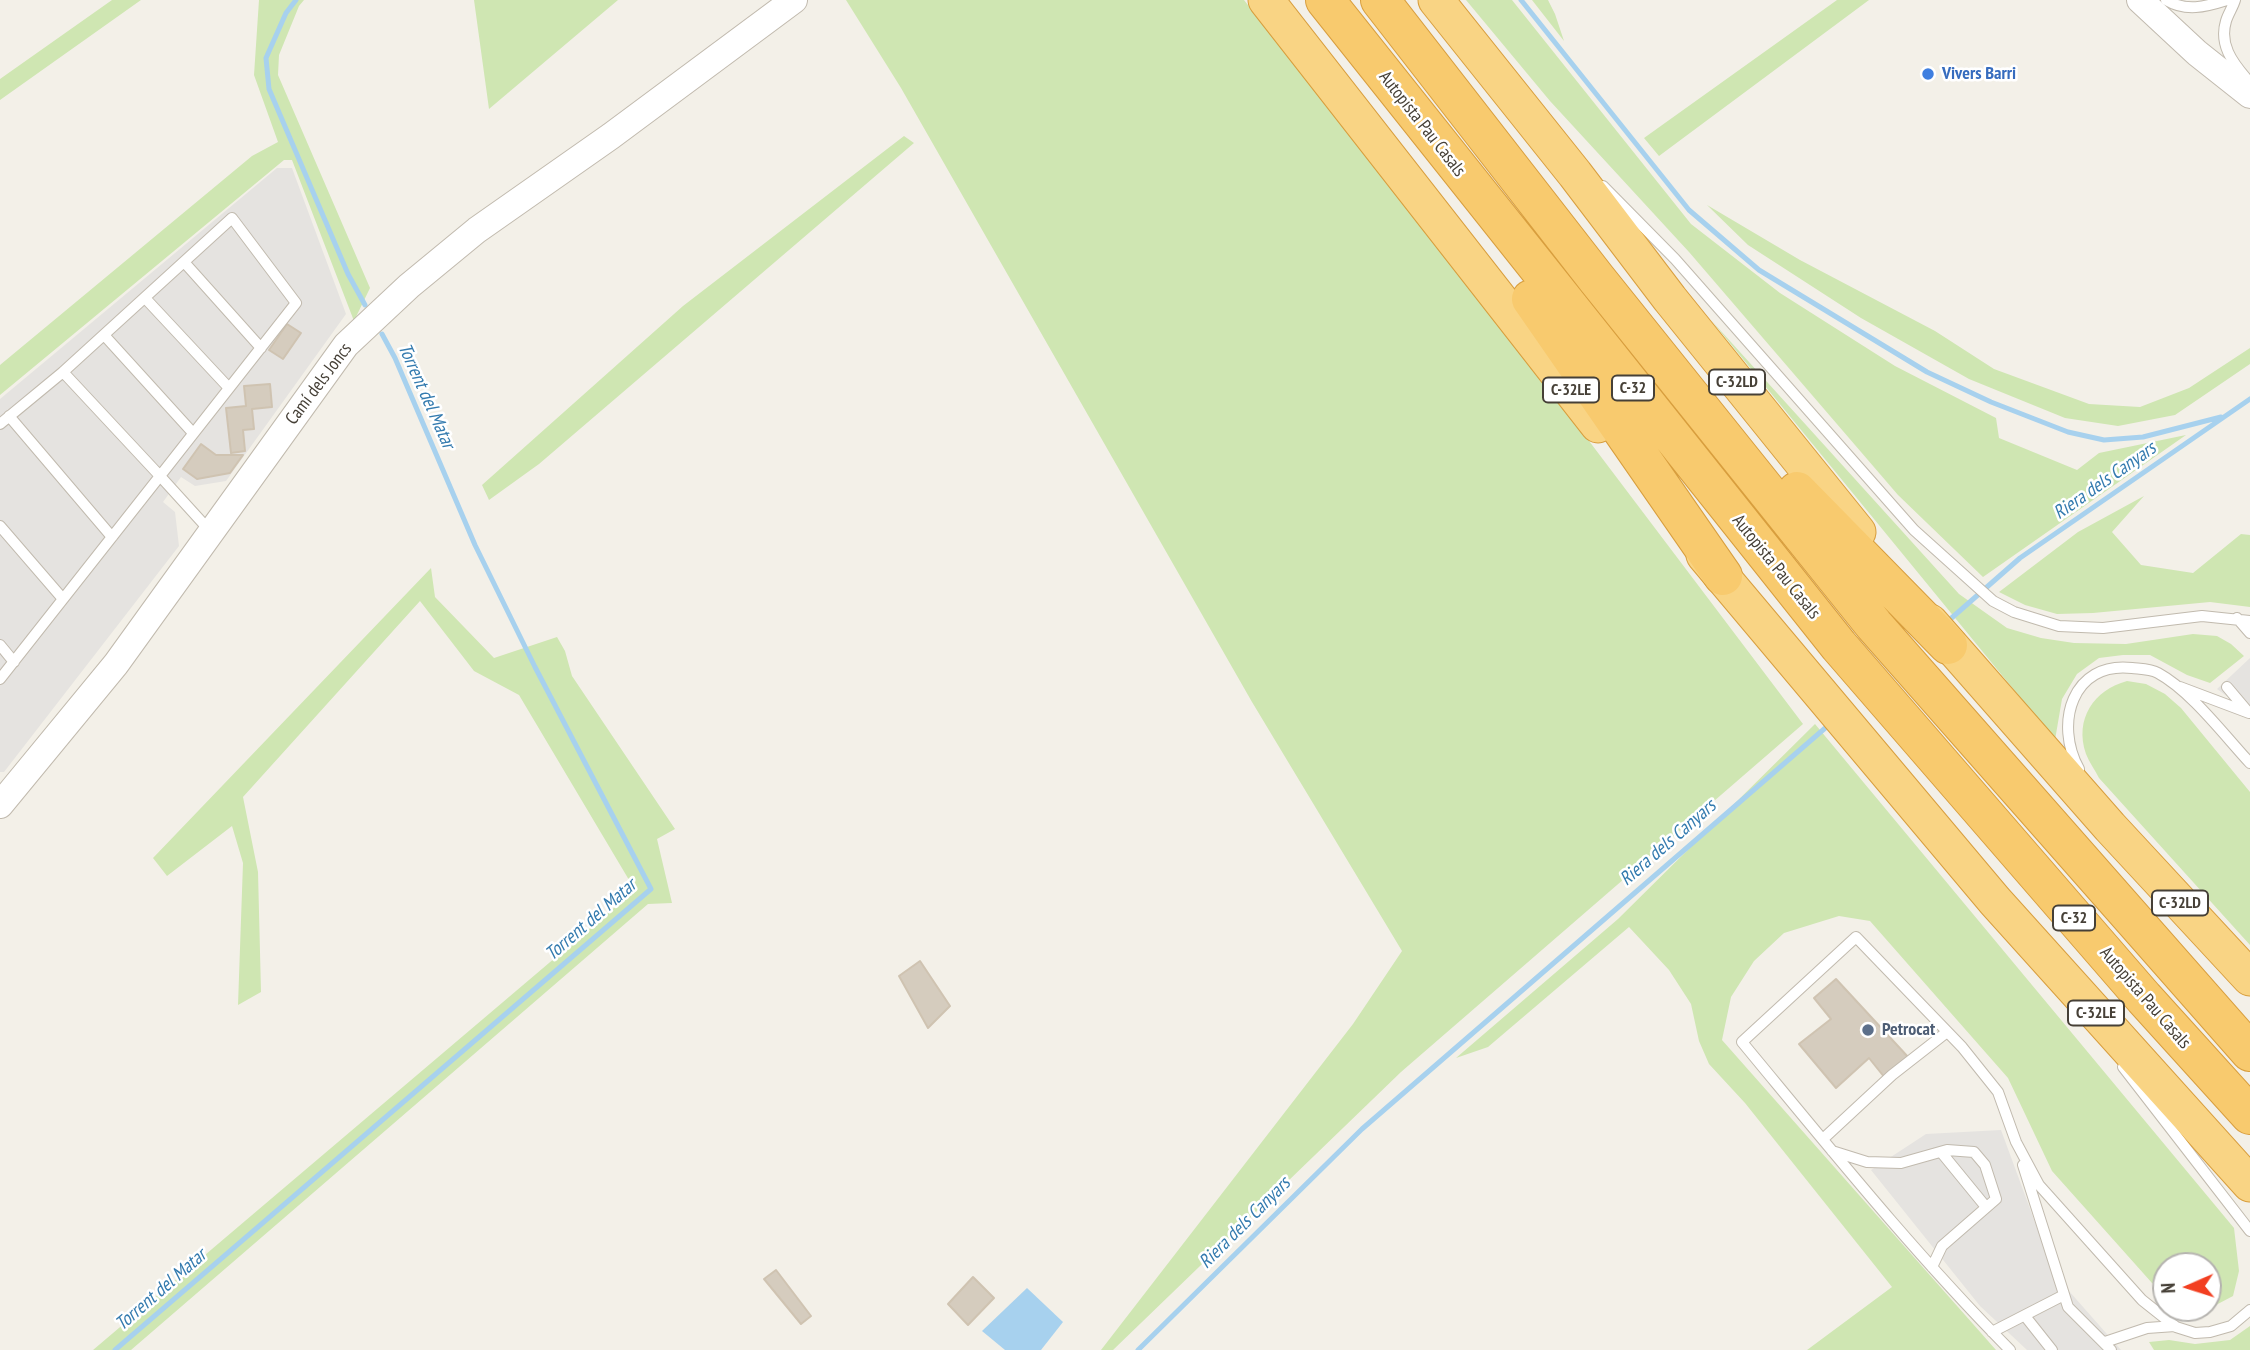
<!DOCTYPE html>
<html>
<head>
<meta charset="utf-8">
<style>
  body { margin:0 }
  #map { position:relative; width:2250px; height:1350px; overflow:hidden; background:#f3f0e8; font-family:"PT Sans Narrow",sans-serif }
  canvas { display:block }
  .north { position:absolute; left:2152px; top:1252px; width:70px; height:70px; box-sizing:border-box; background:#fff; border:2px solid #b5b3af; border-radius:50%; rotate:267deg; font-size:19px; font-weight:700; line-height:28px; text-align:center; color:#464037 }
  .north::after { content:''; display:block; margin:auto; width:24px; height:32px; background:#f23f21; clip-path:polygon(50% 0,100% 100%,50% 72%,0 100%) }
</style>
</head>
<body>
<div id="map">
<canvas width="2250" height="1350"></canvas>
<div class="north">N</div>
</div>
<script>
const ctx = document.querySelector('canvas').getContext('2d');
ctx.lineJoin = 'round';
function fillPath(path, color) { ctx.fillStyle = color; ctx.fill(path, 'evenodd'); }
function strokePath(path, color, width, dash) { ctx.strokeStyle = color; ctx.lineWidth = width; ctx.lineCap = dash ? 'butt' : 'round'; ctx.setLineDash(dash || []); ctx.stroke(path); }
function label(font, color, halo, rows, align = 'center') {
  ctx.font = font + ' "PT Sans Narrow",sans-serif'; ctx.lineWidth = 5; ctx.setLineDash([]); ctx.textBaseline = 'middle'; ctx.strokeStyle = halo; ctx.fillStyle = color; for (const [text, x, y, turn = 0] of rows) {
    ctx.save(); ctx.translate(x, y); ctx.rotate((+turn || 0) * Math.PI / 180); ctx.textAlign = isNaN(turn) ? turn : align; if (halo) ctx.strokeText(text, 0, 0); ctx.fillText(text, 0, 0); ctx.restore();
  }
}
fillPath(new Path2D(`
  M112 0H141L0 100V79Z
  M259 0H304L299 6 279 55 278 75 370 288 354 321 292 160H284L0 395V365L252 156 278 142 254 75Z
  M474 0H618L489 109Z
  M846 0H1244L1515 343 1803 724 1401 1072 1113 1350H1101L1353 1024 1402 951 1252 702 901 88Z
  M1466 0H1512L1691 224 1780 293 1895 366 1996 418 1999 438 2077 470 2099 453 2186 435 1983 577 1898 495 1689 252 1550 101Z
  M1532 0H1548L1555 14 1564 41Z
  M1837 0H1869L1659 156 1644 138Z
  M904 136 914 143 539 464 489 500 482 485 683 306Z
  M1707 205 1800 260 1935 331 1994 369 2089 404 2140 407 2189 388 2250 348V364L2175 415 2118 426 2065 418 1969 379 1861 318 1748 245Z
  M1711 320 1959 594 2007 628 2041 638 2074 643 2126 644 2193 634 2217 636 2231 644 2244 656 2210 683 2187 675 2150 655H2123L2099 658 2077 674 2062 699 2055 740Z
  M2144 496 2112 532 2141 565 2193 573 2241 534 2250 535V607L2210 602 2093 613 2057 614 2025 605 1999 592 2078 532Z
  M431 568 435 597 494 658 557 637 565 651 572 676 675 829 657 839 672 903 648 904 131 1350H93L635 890 519 695 474 671 420 601 243 797 258 872 261 992 238 1005 243 863 232 826 167 876 153 858Z
  M2127 681 2146 684 2165 694 2181 708 2250 792V945L2099 778C2095 770 2089 762 2086 754 2074 719 2094 690 2127 681Z
  M1815 724 2234 1228 2239 1271 2233 1296 2214 1306H2208V1266H2166V1291L2152 1283 2052 1171 2008 1078 1870 921 1839 916 1784 933 1754 961 1731 997 1722 1040 1996 1350H1807L1892 1287 1745 1103 1709 1064 1699 1041 1691 1004 1669 970 1629 927 1488 1047 1456 1058 1618 919Z
  M2250 1326V1350H2154L2149 1342 2169 1340 2195 1344 2230 1340Z`), '#cfe6b2');
fillPath(new Path2D(`
  M277 168H292L346 314 226 481 195 486 181 477 163 502 175 512 179 546 4 772H0V399Z
  M2250 658V713L2217 689Z
  M2001 1130 2054 1274 2121 1350H2027L1980 1306 1871 1170 1926 1134Z`), '#e5e3e0');
fillPath(new Path2D(`
  M1027 1288 1063 1322 1041 1350H1005L982 1331Z`), '#a7d1ee');
strokePath(new Path2D(`
  M296 0 286 13 266 58 269 89 348 274 365 305
  M1521 0 1689 210 1759 270 1927 372 1991 402 2068 432 2104 440 2143 437 2221 417
  M1947 622 2020 558 2250 399
  M115 1350 651 889 535 667 475 545 395 358 382 334
  M1138 1350 1362 1129 1831 723`), '#a7d1ee', 5);
const building = new Path2D(`
  M287 324 301 333 283 359 269 350Z
  M270 384 272 407 252 409 254 429 243 430 245 451 231 453 226 408 246 406 244 386Z
  M201 444 216 455H243L230 473 197 479 183 469Z
  M920 961 950 1006 928 1028 899 976Z
  M1836 979 1909 1058 1885 1078 1869 1058 1836 1088 1799 1044 1831 1019 1814 998Z
  M776 1270 811 1316 801 1324 764 1279Z
  M973 1277 994 1298 968 1325 948 1304Z`);
fillPath(building, '#d5ccbe');
strokePath(building, '#cfc3b1', 2);
const service = new Path2D(`
  M2166 0C2186 12 2205 7 2227 0
  M2235 0C2233 7 2228 14 2226 21 2219 44 2232 62 2246 78
  M1603 186 1675 259 1914 530 1993 601 2014 612 2059 626 2103 628 2202 616 2250 621
  M184 262 261 348
  M145 298 229 388
  M104 335 193 433
  M9 416 112 537
  M0 424 63 372 232 218 296 303 160 476 210 531
  M0 526 63 599
  M2237 618 2250 633
  M0 645 14 662
  M0 679 160 476 63 372
  M2180 687 2249 713
  M2227 687 2248 712
  M2079 769C2054 724 2072 661 2132 668 2141 669 2151 669 2158 673 2191 691 2224 735 2250 763
  M2123 1067 2250 1231
  M1823 1139 1892 1075 1947 1032
  M1832 1151 1867 1162 1901 1163 1947 1150 1974 1152 1985 1165 1996 1199 1942 1246 1932 1267
  M1941 1152 1986 1207
  M2023 1165 2068 1307 2111 1350
  M2025 1316 2052 1350
  M1992 1332 2064 1295
  M2105 1342 2147 1328 2175 1326
  M2010 1350C1914 1253 1829 1147 1742 1042L1856 937 1962 1047 1998 1092 2016 1142 2039 1185 2142 1300 2176 1327 2195 1333 2210 1332 2231 1326 2250 1310`);
const tertiary = new Path2D(`
  M2140 0 2197 53 2250 95
  M0 805 116 664 346 345 409 286 477 230 611 136 794 0`);
const trunk = new Path2D(`
  M1266 0 1598 425
  M1436 0 1575 174 1670 299 1858 532
  M1704 555 1995 901 2250 1184
  M1930 622 2110 827 2250 978`);
const motorway = new Path2D(`
  M1325 0 1839 646 2144 998 2250 1115
  M1380 0 1596 278 1874 625 2250 1052
  M1531 299 1723 576
  M1797 491 1948 645`);
strokePath(service, '#c1baae', 12);
strokePath(tertiary, '#c1baae', 28);
strokePath(trunk, '#d89e3e', 37);
strokePath(motorway, '#d89e3e', 40);
strokePath(service, '#fff', 10);
strokePath(tertiary, '#fff', 26);
strokePath(trunk, '#f9d484', 35);
strokePath(motorway, '#f8ca6e', 38);
for (const [x, y, r, color] of [
  [1928,74,7,"#3f7fe0"],
  [1868,1030,7,"#5c6f8a"]
]) { const dot = new Path2D(); dot.arc(x, y, r, 0, 2 * Math.PI); ctx.fillStyle = color; ctx.fill(dot); strokePath(dot, '#fff', 2.5); }
for (const [x, y, w] of [
  [1737,382,56],
  [1633,388,42],
  [1571,390,56],
  [2180,903,56],
  [2074,918,42],
  [2096,1013,56]
]) { const box = new Path2D(); box.roundRect(x - w / 2, y - 12.5, w, 25, 5); ctx.fillStyle = '#fff'; ctx.fill(box); strokePath(box, '#464037', 2); }
label('bold 16px', '#464037', null, [
  ["C-32LD",1737,382],
  ["C-32",1633,388],
  ["C-32LE",1571,390],
  ["C-32LD",2180,903],
  ["C-32",2074,918],
  ["C-32LE",2096,1013]
]);
label('bold 18px', '#366cbe', '#fff', [
  ["Vivers Barri",1942,74]
], 'left');
label('18px', '#464037', '#fff', [
  ["Autopista Pau Casals",1422,124,52],
  ["Camí dels Joncs",319,384,-53],
  ["Autopista Pau Casals",1776,567,51],
  ["Autopista Pau Casals",2145,998,49]
]);
label('bold 18px', '#4e5e75', '#fff', [
  ["Petrocat",1882,1030]
], 'left');
label('italic 19px', '#347baf', '#fff', [
  ["Torrent del Matar",426,396,66],
  ["Riera dels Canyars",2105,481,-35],
  ["Riera dels Canyars",1668,843,-41],
  ["Torrent del Matar",591,920,-41],
  ["Riera dels Canyars",1245,1223,-45],
  ["Torrent del Matar",161,1290,-41]
]);
</script>
</body>
</html>
